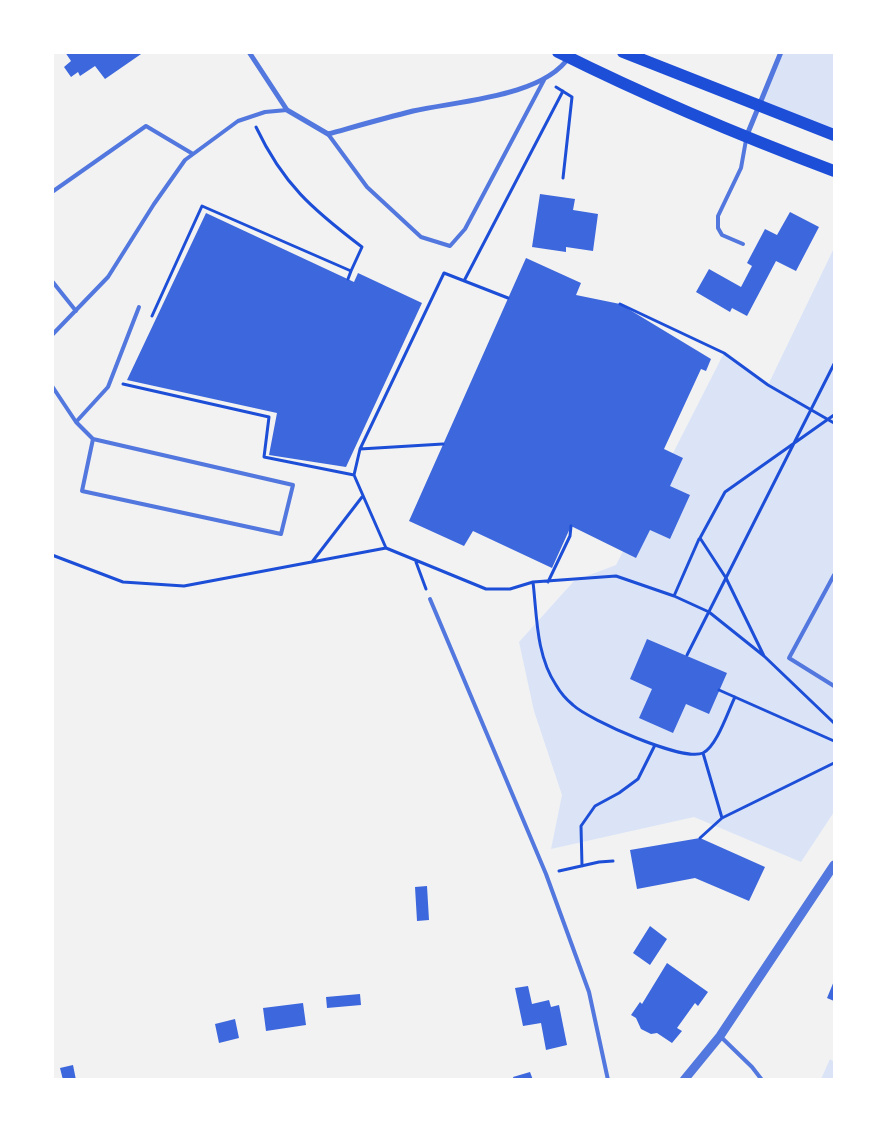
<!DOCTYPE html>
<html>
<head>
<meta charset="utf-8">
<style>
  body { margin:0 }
  #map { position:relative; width:887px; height:1132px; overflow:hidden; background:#f2f2f2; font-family:"DM Sans",sans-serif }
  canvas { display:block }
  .frame { position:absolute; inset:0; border:54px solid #fff; pointer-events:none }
</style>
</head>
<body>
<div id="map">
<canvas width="887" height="1132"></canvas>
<div class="frame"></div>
</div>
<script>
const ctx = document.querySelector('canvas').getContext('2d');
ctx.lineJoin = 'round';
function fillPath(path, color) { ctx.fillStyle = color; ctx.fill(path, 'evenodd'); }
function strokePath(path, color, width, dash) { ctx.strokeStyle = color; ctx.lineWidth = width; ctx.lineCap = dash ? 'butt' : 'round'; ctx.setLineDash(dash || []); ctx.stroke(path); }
fillPath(new Path2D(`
  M780 53H834V135L759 106Z
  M834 248V812L801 862 694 817 551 849 562 795 534 711 519 642 574 581 616 565 724 353 768 385Z
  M830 1059 834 1062V1079H821Z`), '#dbe4f7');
fillPath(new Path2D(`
  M65 52H144L105 79 95 66 80 76 78 72 71 77 64 67 71 61Z
  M540 194 575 199 573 210 598 214 593 251 566 247V252L532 247Z
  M790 212 819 227 796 271 776 261 747 316 732 308 730 312 696 292 709 269 741 287 752 266 747 263 765 229 777 235Z
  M206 213 354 282 358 273 422 303 346 467 269 455 277 413 127 380Z
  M526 258 581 283 576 295 620 304 711 359 706 371 701 369 664 449 683 458 670 486 690 495 670 539 650 530 636 558 571 526 552 568 473 531 464 546 409 521Z
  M647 639 727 673 709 714 686 704 673 733 639 718 652 689 630 679Z
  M700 838 765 867 749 901 695 878 637 889 630 850Z
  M427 886 429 920 417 921 415 887Z
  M650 926 667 939 650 965 633 953Z
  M667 963 708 992 698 1006 695 1003 677 1028 682 1031 672 1043 657 1033 651 1034 641 1029 636 1018 631 1015 640 1002 642 1004Z
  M834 981V1001L827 998Z
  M528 986 532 1004 549 1000 551 1007 559 1005 567 1045 546 1050 541 1023 523 1026 515 988Z
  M360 994 361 1005 327 1008 326 997Z
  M303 1003 306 1025 266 1031 263 1008Z
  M235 1019 239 1038 219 1043 215 1024Z
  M73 1065 76 1080H63L60 1068Z
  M530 1072 533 1080H514L513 1077Z`), '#3d67dc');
strokePath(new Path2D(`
  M556 87 572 97 563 178
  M256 127C283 184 312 209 362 247L351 271
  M464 281 563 91
  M620 304 724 353 768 385 834 423
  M152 316 202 206 351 271 348 279
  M123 384 269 417 264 457 354 475
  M360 449 443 444
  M386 548 354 475 360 449 444 273 508 298
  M52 555 123 582 184 586 386 548 486 589H510L533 582 616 576 674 596 709 612 764 656 834 723
  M312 562 362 497
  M416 562 426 589
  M533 582C537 616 536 655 556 685 560 692 567 700 573 705 589 720 683 762 703 753 717 746 728 711 735 697
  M548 582 570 536 571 526
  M674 596 699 539
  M687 655 834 364
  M764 656 726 578 700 538 725 492 834 415
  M719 690 834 741
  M703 753 722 818
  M700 838 722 818 834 763
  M582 866 581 826 595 806 619 793 638 779 655 745
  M559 871 599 862 613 861`), '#1d4ed8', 3);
strokePath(new Path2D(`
  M328 134 367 187 421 237 450 246 465 229 544 80
  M52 192 146 126 193 154
  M743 244 722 235 718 228V216L741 168 746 140
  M52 281 76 311
  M52 335 108 277 154 204 185 160 238 121 265 112 287 110
  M52 386 76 422 108 387 139 307
  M76 422 93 439 293 485 281 534 82 491 93 439
  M834 575 789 658 834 686
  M430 599 546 874 589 992 608 1080
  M720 1036 752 1067 762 1080`), '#5277de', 4);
strokePath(new Path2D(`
  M249 52 287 110 328 134C357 126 385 118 413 111 457 101 543 97 569 57
  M747 135 781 52`), '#5277de', 5);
strokePath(new Path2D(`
  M684 1080 720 1036 834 865`), '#5277de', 9);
strokePath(new Path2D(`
  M558 52C648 97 741 136 834 171
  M623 52 834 135`), '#1d4ed8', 12);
</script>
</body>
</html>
